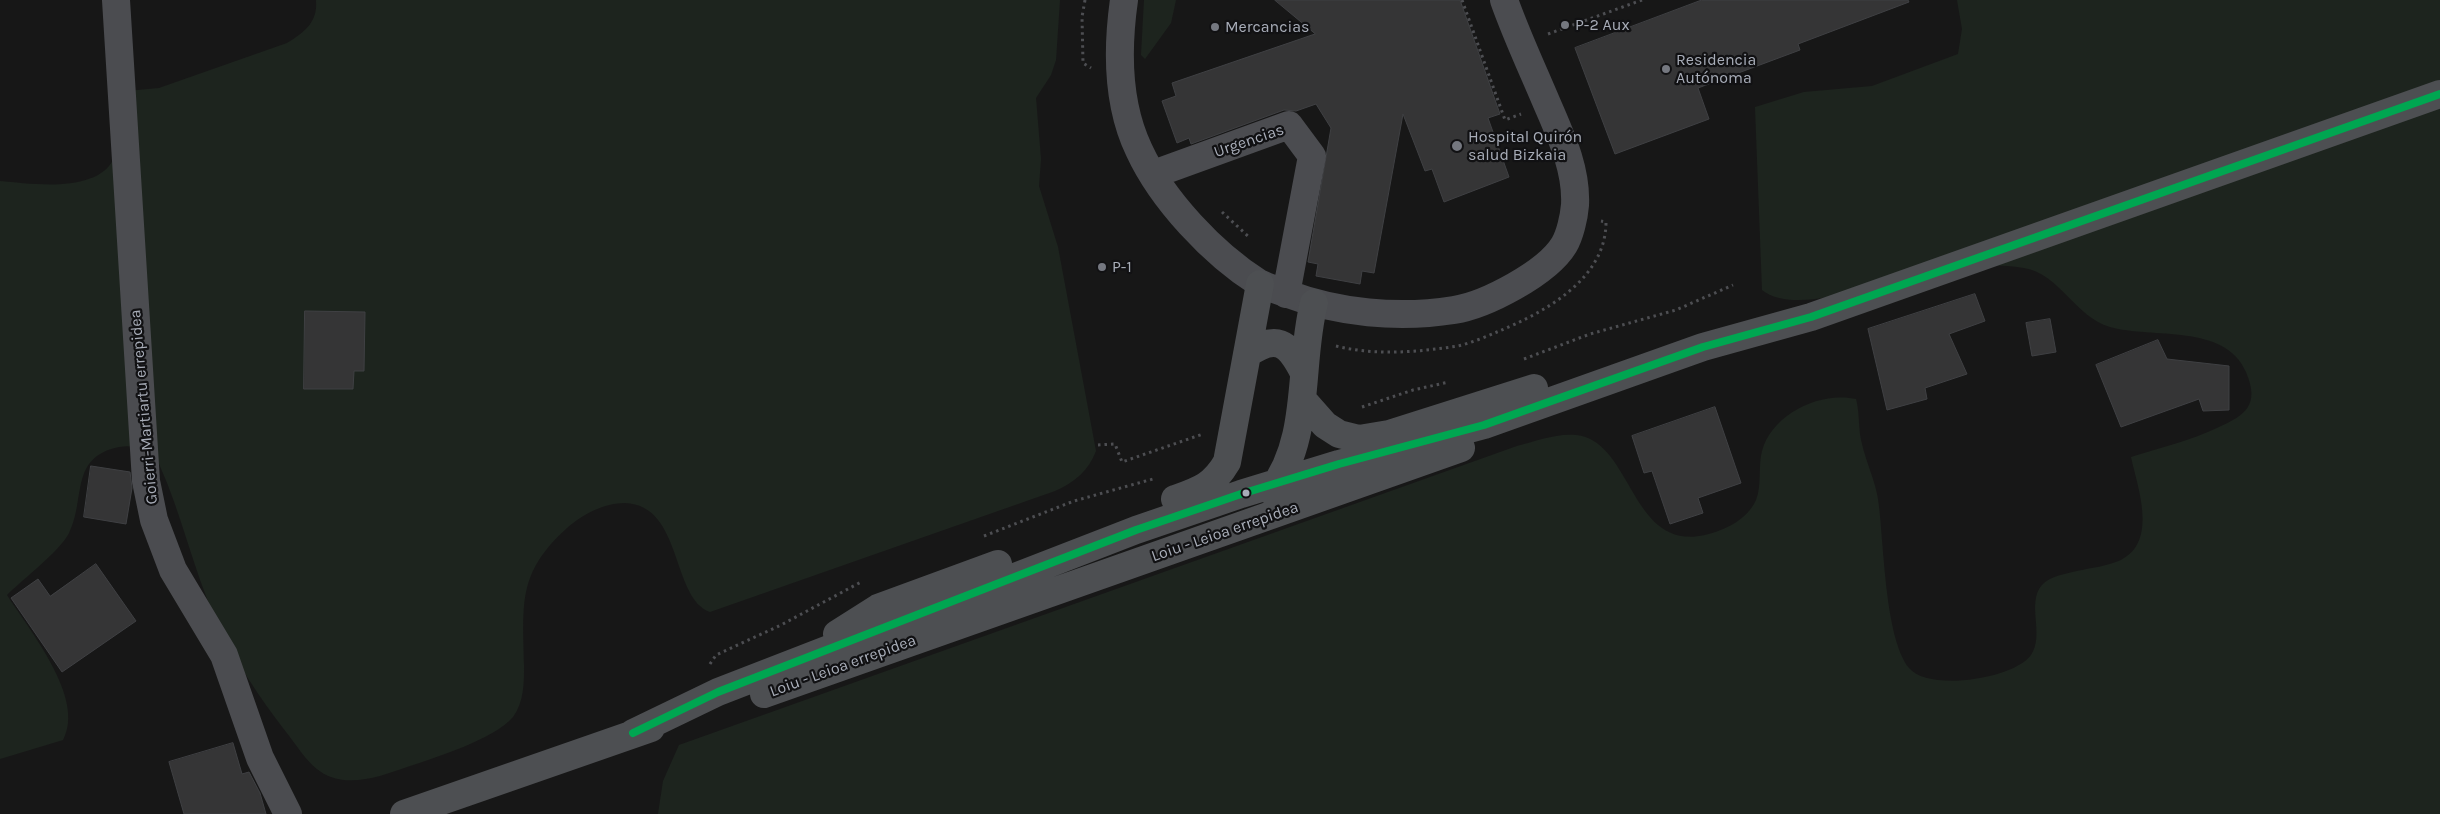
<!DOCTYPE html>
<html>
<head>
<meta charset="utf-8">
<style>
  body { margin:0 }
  canvas { display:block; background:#171717 }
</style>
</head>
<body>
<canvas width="2440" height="814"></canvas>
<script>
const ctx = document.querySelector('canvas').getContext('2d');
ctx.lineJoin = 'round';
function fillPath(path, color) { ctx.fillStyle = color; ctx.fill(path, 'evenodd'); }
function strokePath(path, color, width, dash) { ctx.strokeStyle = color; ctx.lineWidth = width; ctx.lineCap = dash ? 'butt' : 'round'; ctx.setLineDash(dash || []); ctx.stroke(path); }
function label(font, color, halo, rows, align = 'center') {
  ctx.font = font + ' Karla,sans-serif'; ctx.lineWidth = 4.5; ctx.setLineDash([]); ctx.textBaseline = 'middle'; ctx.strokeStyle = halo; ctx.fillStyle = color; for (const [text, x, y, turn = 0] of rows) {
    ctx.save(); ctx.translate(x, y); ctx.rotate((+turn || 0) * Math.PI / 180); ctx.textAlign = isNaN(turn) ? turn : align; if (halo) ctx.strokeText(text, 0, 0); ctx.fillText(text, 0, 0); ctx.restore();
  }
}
fillPath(new Path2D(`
  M316 0H1060L1056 60 1051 75 1036 98 1041 159 1039 186 1058 247 1096 451C1089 470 1074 483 1055 491L710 612C671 598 683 505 625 503 604 503 583 514 567 528 517 573 523 604 524 666 524 683 524 702 513 717 495 739 434 758 407 767 384 775 355 786 331 777 311 770 299 748 286 732 259 697 235 661 216 620 193 570 182 514 159 464 147 451 138 444 119 447 69 457 86 499 69 533 60 551 23 579 7 595 29 630 86 698 63 740L0 759V181C33 184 100 194 115 156 123 137 123 112 127 91L159 88 287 43C305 32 318 22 316 0Z
  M1144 0H1176L1171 23 1145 59 1141 55Z
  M1957 0H2440V814H658L663 781 679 745 1517 446C1536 441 1557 433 1576 435 1633 441 1630 552 1705 535 1725 530 1747 520 1756 500 1762 486 1758 466 1762 451 1772 414 1820 391 1856 399 1860 414 1858 430 1862 444 1866 462 1875 480 1878 499 1884 539 1884 637 1909 668 1928 692 2014 679 2031 655 2045 635 2026 603 2042 585 2050 576 2065 574 2077 571 2091 568 2108 566 2121 560 2158 541 2138 489 2131 457 2159 448 2190 441 2217 428 2246 415 2260 405 2246 372 2225 323 2153 339 2110 327 2075 317 2060 274 2024 268 1989 262 1949 267 1915 274 1875 282 1797 317 1762 290L1755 107 1804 92 1872 86 1958 54 1962 29Z`), '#1d241e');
const building = new Path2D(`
  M1275 0H1460L1500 114 1488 118 1509 177 1444 202 1432 169 1425 171 1403 114 1374 273 1362 271 1360 284 1316 276 1318 264 1308 262 1331 128 1316 104 1296 111 1284 110 1191 144 1189 138 1177 143 1162 101 1176 96 1172 83 1315 34Z
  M1702 0H1908L1909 2 1798 44 1800 50 1698 88 1709 119 1615 154 1575 48Z
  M1975 294 1985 321 1949 334 1967 374 1925 388 1927 399 1887 410 1868 329Z
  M305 311 365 312 364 371H354L353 389H304Z
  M2050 319 2056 352 2032 356 2026 323Z
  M2158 340 2167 359 2229 366V410L2203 411 2199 399 2121 427 2096 365Z
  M1715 407 1741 483 1698 498 1703 513 1670 524 1652 471 1644 473 1632 436Z
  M91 466 130 472 132 488 126 524 84 517Z
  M96 564 136 621 62 672 11 598 38 579 50 596Z
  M233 743 242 774 249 772 260 793 266 814H184L169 762Z`);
fillPath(building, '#353536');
strokePath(building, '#3f4043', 1);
strokePath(new Path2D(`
  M1085 0 1082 17 1083 63 1091 68
  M1462 0 1505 120 1521 114
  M1548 34 1642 0
  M1222 212 1250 238
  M1336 346C1376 356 1418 352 1458 346 1471 343 1485 337 1497 332 1543 313 1606 280 1606 222L1601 221
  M1524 359 1590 334 1676 310 1733 285
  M1362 407 1413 390 1449 382
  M1098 445 1115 444 1122 462 1203 434
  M984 536 1074 501 1153 479
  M710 664 716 655 781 625 861 582`), '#4d4e52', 3, [2.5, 4]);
strokePath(new Path2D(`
  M116 0 146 481 154 520 173 570 224 655 260 758 288 814
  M1124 0C1117 49 1117 104 1139 150 1162 200 1213 254 1259 283 1267 287 1277 290 1285 293 1338 313 1398 319 1454 310 1486 305 1547 273 1564 245 1570 235 1574 217 1575 205 1577 168 1559 132 1545 99 1531 66 1516 34 1504 0
  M1154 174 1289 125 1312 156 1286 294`), '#4b4c50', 28);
strokePath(new Path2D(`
  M1247 354C1276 334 1288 342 1303 371
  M1302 399 1325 425 1339 434 1359 439 1389 434 1534 388
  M1271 491C1312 439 1298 364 1314 303
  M1175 499C1200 490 1213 486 1227 462L1260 284
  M837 634 878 608 998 564
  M764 694 1461 448
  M633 733 718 692 1136 530 1241 494 1339 464 1484 425 1703 347 1811 317 2440 94
  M404 814 651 728`), '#4d4f52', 28);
strokePath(new Path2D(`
  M633 733 718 692 1136 530 1241 494 1339 464 1484 425 1703 347 1811 317 2440 94`), '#00a651', 8);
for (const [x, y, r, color] of [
  [1565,25,5,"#757880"],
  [1215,27,5,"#757880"],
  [1666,69,5,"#757880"],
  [1457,146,6,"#757880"],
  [1102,267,5,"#757880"],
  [1246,493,4.5,"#a8adb8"]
]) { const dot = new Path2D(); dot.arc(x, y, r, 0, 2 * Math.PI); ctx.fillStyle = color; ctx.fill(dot); strokePath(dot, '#111113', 2); }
label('16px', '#a8adb8', '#111113', [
  ["P-2 Aux",1575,25],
  ["Mercancias",1225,27],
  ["Residencia",1676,60],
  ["Autónoma",1676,78],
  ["Hospital Quirón",1468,137],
  ["salud Bizkaia",1468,155],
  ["P-1",1112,267]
], 'left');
label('16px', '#a8adb8', '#111113', [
  ["Urgencias",1249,141,-19],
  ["Goierri-Martiartu errepidea",144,407,-95],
  ["Loiu - Leioa errepidea",1225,532,-19],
  ["Loiu - Leioa errepidea",843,666,-20]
]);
</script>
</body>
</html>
